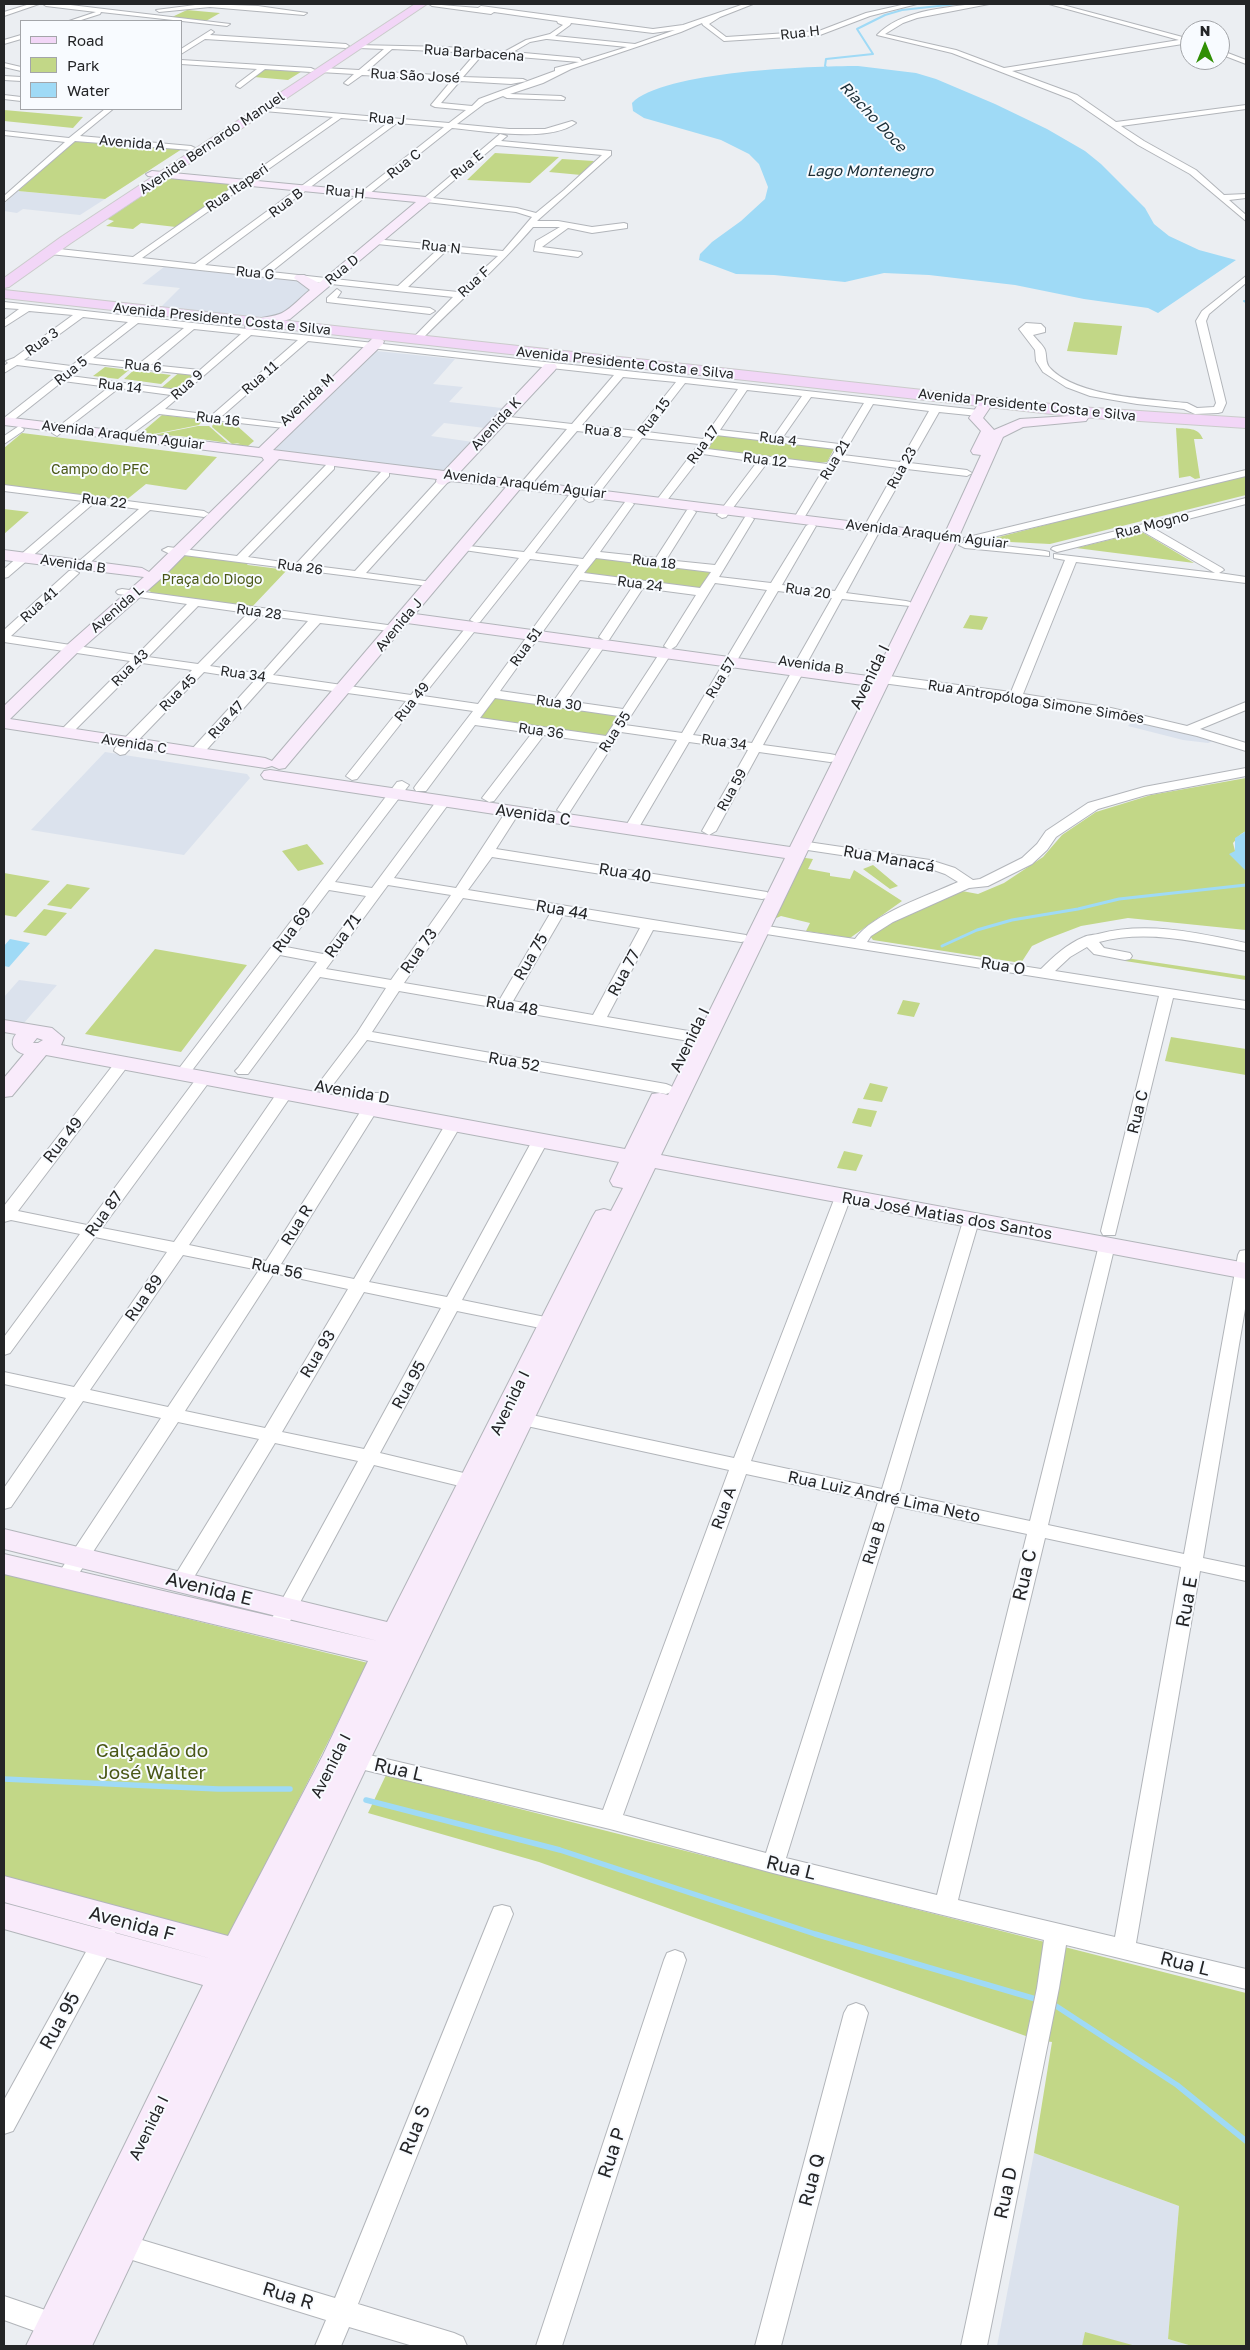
<!DOCTYPE html>
<html>
<head>
<meta charset="utf-8">
<style>
  body { margin:0 }
  #map { position:relative; width:1250px; height:2350px; overflow:hidden; background:#ebeef2; font-family:"Golos Text",sans-serif }
  canvas { display:block }
  .frame { position:absolute; inset:0; border:5px solid #242527; pointer-events:none }
  .legend { position:absolute; left:20px; top:20px; width:162px; height:90px; box-sizing:border-box; background:#f8fbff; border:1px solid #a3a5a9; margin:0; padding:6px 9px; list-style:none; font-size:15px; color:#242527 }
  .legend li { display:flex; align-items:center; gap:10px; height:25px }
  .legend b { width:25px; border:1px solid #a3a5a9 }
  .north { position:absolute; left:1180px; top:20px; width:50px; height:50px; box-sizing:border-box; background:#f8fbff; border:1px solid #a3a5a9; border-radius:50%; rotate:0deg; font-size:14px; font-weight:700; line-height:20px; text-align:center; color:#242527 }
  .north::after { content:''; display:block; margin:auto; width:18px; height:22px; background:#308f04; clip-path:polygon(50% 0,100% 100%,50% 72%,0 100%) }
</style>
</head>
<body>
<div id="map">
<canvas width="1250" height="2350"></canvas>
<div class="frame"></div>
<ul class="legend">
<li><b style="height:6px;background:#f2d6f7"></b>Road</li>
<li><b style="height:14px;background:#c2d787"></b>Park</li>
<li><b style="height:14px;background:#9fdaf6"></b>Water</li>
</ul>
<div class="north">N</div>
</div>
<script>
const ctx = document.querySelector('canvas').getContext('2d');
ctx.lineJoin = 'round';
function fillPath(path, color) { ctx.fillStyle = color; ctx.fill(path, 'evenodd'); }
function strokePath(path, color, width, dash) { ctx.strokeStyle = color; ctx.lineWidth = width; ctx.lineCap = dash ? 'butt' : 'round'; ctx.setLineDash(dash || []); ctx.stroke(path); }
function label(font, color, halo, rows, align = 'center') {
  ctx.font = font + ' "Golos Text",sans-serif'; ctx.lineWidth = 4; ctx.setLineDash([]); ctx.textBaseline = 'middle'; ctx.strokeStyle = halo; ctx.fillStyle = color; for (const [text, x, y, turn = 0] of rows) {
    ctx.save(); ctx.translate(x, y); ctx.rotate((+turn || 0) * Math.PI / 180); ctx.textAlign = isNaN(turn) ? turn : align; if (halo) ctx.strokeText(text, 0, 0); ctx.fillText(text, 0, 0); ctx.restore();
  }
}
fillPath(new Path2D(`
  M18 191 105 199 80 215 23 209 17 213 4 211V204Z
  M164 267 296 280 309 285 310 291 282 314 267 318 159 309 180 288 142 284Z
  M376 351 455 359 433 384 463 387 449 402 502 408 485 428 444 423 431 436 473 442 445 471 270 450 347 375Z
  M1135 718 1216 740 1208 743 1183 740 1128 726Z
  M105 752 247 774 250 778 184 855 31 830Z
  M19 980 57 985 24 1023 4 1020V997Z
  M1034 2153 1179 2206 1168 2339 1192 2346H997Z`), '#dbe2ed');
fillPath(new Path2D(`
  M187 10 220 13 206 21 172 17Z
  M266 68 304 70 288 80 254 77Z
  M4 110 83 117 73 128 4 121Z
  M77 139 182 149 105 199 18 191Z
  M495 153 559 157 530 183 467 180Z
  M562 159 594 161 581 175 549 172Z
  M170 177 238 184 176 227 141 223 133 229 106 226 114 221 107 219Z
  M1074 322 1122 326 1117 355 1067 351Z
  M105 367 129 370 118 379 93 376Z
  M134 370 171 375 161 384 124 379Z
  M181 371 197 375 181 388H161Z
  M162 415 198 419 201 422 199 425 149 435 141 433Z
  M216 422 235 424 254 441 248 446 234 445 240 443 232 444 212 427 213 424Z
  M198 426H209L228 443 180 436 153 435Z
  M1176 428C1188 429 1198 427 1203 439H1194L1200 478 1195 479 1190 476 1179 478Z
  M22 433 217 457 186 490 146 484 125 501 4 485V448Z
  M722 434 830 447 834 449 827 462 820 463 712 451 708 448 717 436Z
  M1246 475V495L1050 544 1010 542 998 540 995 538 1223 479Z
  M4 509 29 512 4 534Z
  M1142 532 1194 563 1076 548Z
  M186 554 243 561 248 565 287 570 251 608 154 594 148 590Z
  M600 556 708 570 711 572 701 588 583 573 594 558Z
  M970 615 988 617 982 630 963 628Z
  M494 698 622 715 610 735 601 737 484 720 480 716Z
  M1246 778V831L1241 834 1233 843 1235 851 1246 871V930L1128 918 1081 926 1047 939 1032 946 1021 963 873 940 870 936 873 931 962 891 978 894 1004 883 1043 857 1062 835 1096 812 1151 795Z
  M307 844 324 864 298 871 282 851Z
  M798 857 813 859 808 869 830 873V876L850 879 854 870 902 901 850 938 806 931 810 923 781 916 767 922Z
  M873 865 898 886 890 889 863 869Z
  M4 873 50 881 16 917 4 915Z
  M67 884 90 888 71 909 47 905Z
  M44 909 67 913 46 936 23 932Z
  M155 949 247 965 181 1052 85 1034Z
  M1126 958 1246 976V980L1125 961Z
  M903 1000 920 1003 914 1017 897 1014Z
  M1171 1037 1246 1049V1075L1165 1061Z
  M870 1083 888 1087 882 1102 863 1099Z
  M858 1108 877 1111 871 1127 852 1123Z
  M844 1151 863 1155 856 1171 837 1168Z
  M4 1574 368 1663 227 1941 4 1880Z
  M386 1775 1246 1993V2346H1192L1168 2339 1179 2206 1034 2153 1052 2042 1037 2040 539 1862 368 1813Z
  M1085 2332 1136 2346H1082Z`), '#c2d787');
fillPath(new Path2D(`
  M858 66 916 73 936 79 995 104 1047 129 1085 151 1101 164 1145 208 1154 224 1169 236 1199 250 1236 260 1158 313 1148 308 1084 299 1015 285 929 275 884 273 845 282 774 275 736 274 699 260 700 254 712 242 741 221 765 199 768 187 759 164 749 154 721 140 644 118 633 111 632 103C663 71 811 66 858 66Z
  M1246 831V871L1229 854 1235 851V838Z
  M10 939 30 943 9 967 4 966V946Z`), '#9fdaf6');
strokePath(new Path2D(`
  M828 69 825 66 826 59 873 54 857 29 885 15 902 10 956 4
  M1244 301 1246 302`), '#9fdaf6', 2);
strokePath(new Path2D(`
  M942 946 977 930 1012 920 1078 909 1119 899 1246 885`), '#9fdaf6', 3);
strokePath(new Path2D(`
  M4 1779 218 1789H290
  M366 1800 560 1850 815 1934 1039 2000
  M1053 2004 1177 2085 1246 2141`), '#9fdaf6', 5.5);
const street = new Path2D(`
  M30 4H39L4 16V12Z
  M43 4H62L230 24 227 26 101 12 100 14 78 21H69L96 12 46 6Z
  M203 4 258 6 307 13 304 15 210 7 159 12 156 10Z
  M429 4 478 8 481 6 653 29 683 25 744 4H753L720 17 709 24 726 37 819 31 866 13 906 4H917L870 16 820 35 724 41 703 25 702 23 681 32 571 69 543 83 510 94 561 96 565 98 564 100 507 98 503 96 485 103 457 124 509 129H545L572 121 576 123C548 143 485 131 452 128L271 272 398 286 437 250 377 244 373 241 374 239 503 251 532 217 516 212 426 202 422 200 500 134 507 136 501 141 611 151V155L537 221H558L592 227 624 223 627 224V228L592 233 568 228 542 247 581 252 582 254 578 257 534 251 536 241 560 227H533C498 268 457 303 419 342L411 340 453 297 50 254 46 251 50 248 133 257 333 117 264 111 260 109 261 107 449 123 466 110 435 107 431 105 452 80 362 75 348 85 344 83 354 74 320 72 319 70 323 68 359 70 384 49 359 48 356 46 357 45 447 47 504 52 526 40 550 34 563 25 558 23 557 21 494 12 491 14 432 6ZM571 23 653 33 675 30 635 44 555 36 570 25ZM546 39H547L627 47 582 61 579 58 513 52 530 42ZM392 49 476 53 456 76 367 71ZM483 54 579 62 555 68V71L479 99 472 106 441 103 460 81 511 84 527 81 523 79 463 77ZM341 118 389 122 195 264 142 258ZM397 123 444 127 261 271 205 265ZM496 145 602 155 564 190 536 213 517 208 433 198ZM446 251 498 256 458 292 408 287Z
  M973 4H989L917 18 903 23 885 34 956 50 1004 68 1179 40 1049 4H1059L1190 39 1189 43 1012 71 1077 95 1116 122 1246 105V109L1121 126 1144 141 1196 170 1224 195 1246 194V198L1229 200 1246 215V221L1190 174 1138 145 1071 99 952 53 877 35C900 11 942 8 973 4Z
  M211 30 214 32 210 35 346 44 349 46 346 48 205 39 181 54V49Z
  M21 35V39L4 44V40Z
  M1220 50 1246 60V64L1220 54Z
  M181 60 311 68 315 70 311 72 265 69 240 88 236 86 237 84 257 69 181 64Z
  M4 63 21 67V71L4 67Z
  M4 76 21 77V81L4 80Z
  M4 95 21 97V101L4 99Z
  M105 109H113L80 136 191 146 195 148 191 150 75 141 4 202V196L65 142 4 135V131L69 138Z
  M1246 276V283L1209 314 1206 321 1226 403 1222 412 1218 413 1195 414 1184 409 1137 404 1090 396 1066 387 1043 372 1036 361 1035 350 1019 329 1026 323 1041 324 1045 328V332L1033 335C1036 339 1043 345 1045 350 1047 356 1045 363 1050 368 1077 397 1149 399 1187 403L1197 408 1214 407 1216 403 1196 321 1202 311Z
  M337 289 341 292 337 298 430 308 435 311 430 314 327 302V298Z
  M4 302 978 410 983 413 978 416 939 412 910 463 967 470 972 473 967 476 907 469 874 527 878 534 846 593 906 601 910 602 912 604 910 606 842 599 807 663 801 667 795 663 832 598 778 591 693 735 752 743 792 671 798 667 804 671 763 745 830 754 835 755 836 758 835 761 830 762 759 752 716 831 709 835 702 831 748 750 689 742 638 829 631 833 624 829 677 740 621 732 569 813 564 814 557 810 601 743 544 735 494 801 489 802 482 798 532 733 475 725 426 791H416L414 788 416 785 473 711 417 703 357 779 352 780 346 776 406 701 267 682 201 756H191L190 753 191 750 255 680 204 672 125 754 120 755 114 751 115 748 192 670 142 663 69 736H61L59 733 61 730 130 661 4 642V630L69 571 73 570 79 573 77 575 11 636 137 655 187 604 118 594 116 592 118 590 122 589 395 626 399 628 401 630 399 632 320 623 273 675 411 695 468 625 472 623 478 627 423 696 478 704 579 565 530 559 480 622 476 623 470 620 519 558 464 550 460 549V545L524 552 569 495 573 494 578 497 535 553 583 559 625 502 629 501 634 504 600 552 656 558 687 510 691 509 696 512 666 560 715 565 745 517 749 516 754 519 719 577 771 583 806 526 811 523 816 526 782 585 835 591 868 534 864 527 897 468 839 460 804 518 799 521 794 518 823 470 767 463 726 517 722 518 717 515 757 462 703 454 665 503 661 504 656 501 699 444 642 438 593 501 589 502 584 499 633 437 577 431 530 486H522V482L567 429 501 422 496 419 501 416 572 424 614 375 308 341 222 416 280 423 284 424V428L159 414 125 439 121 438V434L171 395 119 388 57 436 52 433 53 431 109 387 63 381 10 423H4V418L64 371 17 365 4 373V366L8 363 6 361 14 358 73 315 29 311 4 327V320L19 309 4 308ZM83 317 128 322 71 366 24 360ZM138 323 184 328 140 363 93 358ZM194 329 241 334 200 370 151 365ZM251 335 298 340 212 415 165 409ZM87 363 194 375 178 390 70 376ZM623 377 676 382 637 431 582 425ZM685 383 738 389 703 439 647 432ZM747 390 802 396 774 436 720 430ZM811 397 864 403 839 444 783 437ZM873 404 929 411 900 462 843 455ZM716 435 836 449 827 464 707 449ZM596 558 711 572 700 588 584 573ZM580 580 633 586 599 637 605 641 609 640 643 588 696 595 664 646 670 650 676 646 715 583 767 590 682 733 625 725 671 654 665 650 661 651 623 709 567 701 606 644 600 640 596 641 555 699 500 691ZM198 606 248 613 198 664 148 657ZM260 615 308 621 261 674 210 666ZM495 698 619 716 606 736 480 718Z
  M19 426 24 429 23 431 4 444V436Z
  M330 464 334 465V469L248 557 296 564 381 472H389V476L307 565 355 571 439 479 443 478 448 481 447 483 366 573 432 582 436 583 438 585 436 587 168 553 162 550 168 547 237 556 326 465Z
  M1246 470V476L972 542 1045 551 1049 552V556L965 548 959 545 964 542V538Z
  M4 485 204 511 209 514 204 517 150 510 85 567H77V563L139 509 94 503 8 577 4 578V569L83 501 4 491Z
  M1246 498V504L1153 528 1222 568 1224 570 1219 573 1246 577V583L1076 562 1023 694 1111 708 1187 726 1246 702V710L1200 729 1246 743V751L1197 736 1111 716 1020 701 882 683 876 679 882 675 1011 692 1065 560 1054 558V554L1215 573 1142 531 1057 552 1051 549 1053 547Z
  M1246 768V776L1146 795 1098 809 1056 837 1047 850 1032 864 988 886 969 888 893 922 871 936 867 942 1041 969C1054 956 1067 944 1084 937 1088 935 1094 935 1098 934 1147 921 1198 933 1246 943V951C1198 942 1147 929 1099 942L1104 948 1130 953 1132 956 1130 959 1125 960 1094 954 1087 947 1070 957 1055 971 1246 1001V1009L1173 998 1115 1235H1103L1101 1231 1159 996 760 933 753 929 760 925 855 939C872 914 929 895 958 882L945 874 928 868 801 849 794 845 796 842 801 841 930 860 955 868 973 880 980 879 1022 858 1037 844 1046 831 1088 803 1144 787Z
  M402 781 409 785 335 882 372 888 438 799 443 798 450 802 394 878 456 888 507 810 512 809 519 813 496 849 767 892 769 895 767 898 762 899 492 857 468 890 746 935 748 938 746 941 741 942 653 930 607 1017 706 1034 714 1039 706 1044 399 991 372 1032 666 1084 671 1086 674 1089 671 1092 666 1094 367 1040 329 1090H319L316 1087 357 1033 386 988 320 977 248 1074H238L235 1071 238 1068 317 962 280 955 187 1077H177L174 1074 177 1071 397 782ZM388 885 451 895 391 980 326 969ZM329 890 366 896 323 954 286 947ZM463 898 551 912 500 999 404 983ZM563 915 640 928 593 1015 513 1001Z
  M122 1058 130 1063 18 1211 87 1225 199 1075H209L212 1078 102 1228 174 1242 279 1090H291L293 1093 189 1245 266 1261 362 1109 369 1093H381L383 1096 378 1109 281 1264 354 1279 445 1125 447 1122H459L461 1125 369 1282 447 1297 532 1141 534 1138H546L548 1141 462 1300 550 1318 556 1320 559 1324 556 1328 550 1330 457 1311 380 1453 472 1475 479 1477 481 1482 479 1487 472 1489 374 1465 283 1634 276 1637 269 1634 266 1629 358 1461 275 1443 188 1587 181 1589 174 1587 171 1582 259 1439 178 1422 72 1584 65 1586 58 1584 55 1579 58 1574 161 1418 83 1401 11 1507 4 1509V1488L66 1398 4 1384V1372L74 1387 167 1252 95 1237 10 1353 4 1355V1337L80 1234 11 1220 4 1222V1206L117 1060ZM183 1255 259 1270 168 1407 90 1390ZM274 1273 348 1289 265 1428 185 1411ZM364 1292 441 1308 364 1449 282 1432Z
  M843 1192 849 1193 851 1197 751 1461 882 1489 963 1221 965 1217H977L979 1221 899 1493 1030 1521 1099 1245 1101 1241H1113L1115 1245 1048 1525 1184 1554 1238 1255 1240 1251 1246 1250V1303L1203 1558 1246 1567V1581L1200 1571 1136 1943 1246 1969V1989L1066 1945 1059 1988 987 2346H961L1037 1988 1044 1940 773 1873 610 1829 348 1766 341 1764 337 1758 341 1752 348 1750 603 1810 729 1470 513 1423 507 1421 504 1417 507 1413 513 1411 734 1458 835 1197 837 1193ZM746 1474 878 1502 766 1853 623 1815ZM895 1506 1027 1534 937 1895 786 1858ZM1045 1538 1181 1567 1115 1937 958 1900Z
  M502 1905 510 1907 513 1914 358 2304 454 2333 463 2337 467 2346H413L349 2327 341 2346H315L326 2320 113 2254 109 2246 113 2238 122 2234 335 2298 491 1914 494 1907Z
  M106 1927 114 1930 117 1937 114 1944 13 2131 4 2134V2100L98 1930Z
  M675 1950 683 1953 686 1960 562 2346H536L664 1960 667 1953Z
  M856 2003 864 2006 868 2013 781 2346H755L844 2013 848 2006Z
  M4 2296 63 2316 67 2325 63 2334 54 2338 4 2320Z`);
const secondary = new Path2D(`
  M152 171 426 197 432 200 290 319C282 321 252 331 246 330L245 327C254 315 270 319 282 313 292 308 301 297 310 290L294 278 296 275H304L319 283 416 202 148 176 146 174Z
  M378 337 384 341 383 344 273 450 444 471 545 364H555L557 367 555 370 459 473 945 533 981 455 973 454 971 451 981 431 969 418 981 400 986 399 993 403 983 418 994 430 1020 419 1086 415 1088 418 1086 421 1023 427 1003 437 956 543 661 1155 1246 1263V1279L655 1168 370 1760 92 2346H26L203 1985 4 1929V1903L216 1960 4 1902V1876L228 1936 323 1755 368 1661 4 1574V1554L378 1641 4 1549V1529L387 1622 593 1216 596 1211 604 1209 611 1211 623 1188 613 1186 610 1181 619 1162 46 1055 12 1096 4 1097V1078L24 1054C14 1051 9 1043 16 1034L4 1032V1020L52 1028 64 1038 61 1045 625 1149 652 1094 660 1093 668 1095 785 858 270 780 264 779 261 775 264 771 270 770 790 847 870 686 407 623 285 768 279 769 272 766 265 768 4 728V706L67 645 144 577 4 560V550L142 568 149 572 264 460 262 457 4 425V417L259 448 373 338ZM279 459 437 479 436 481 438 484 443 485 451 481 506 487 272 761 265 758 10 719 79 651 165 575ZM520 489 941 541 875 675 868 676 415 614ZM37 1038 43 1040 38 1043H33Z`);
const primary = new Path2D(`
  M415 4H427L71 243 9 287 4 288V278L61 237Z
  M4 290 1079 407 1246 418V428L1079 417 4 298Z`);
strokePath(street, '#b2b5ba', 2);
strokePath(secondary, '#b2b5ba', 2);
strokePath(primary, '#cacbcb', 2);
fillPath(street, '#fff');
fillPath(secondary, '#f9ebfb');
fillPath(primary, '#f2d6f7');
label('14px', '#242527', '#f8fbff', [
  ["Rua H",800,33,-7],
  ["Rua Barbacena",474,53,4],
  ["Rua São José",415,76,3],
  ["Rua J",387,119,5],
  ["Avenida A",132,143,5],
  ["Avenida Bernardo Manuel",212,143,-34],
  ["Rua C",404,164,-38],
  ["Rua E",467,165,-39],
  ["Rua Itaperi",237,188,-35],
  ["Rua H",345,192,6],
  ["Rua B",286,203,-37],
  ["Rua N",441,247,6],
  ["Rua D",342,270,-39],
  ["Rua G",255,273,6],
  ["Rua F",474,282,-43],
  ["Avenida Presidente Costa e Silva",222,319,6],
  ["Rua 3",42,342,-36],
  ["Avenida Presidente Costa e Silva",625,363,6],
  ["Rua 6",143,366,6],
  ["Rua 5",71,371,-38],
  ["Rua 11",260,378,-41],
  ["Rua 9",187,385,-42],
  ["Rua 14",120,386,7],
  ["Avenida M",307,400,-43],
  ["Avenida Presidente Costa e Silva",1027,405,6],
  ["Rua 15",654,417,-52],
  ["Rua 16",218,419,7],
  ["Avenida K",496,424,-47],
  ["Rua 8",603,431,6],
  ["Avenida Araquém Aguiar",123,435,7],
  ["Rua 4",778,439,7],
  ["Rua 17",703,445,-54],
  ["Rua 12",765,460,7],
  ["Rua 21",835,460,-59],
  ["Rua 23",902,468,-61],
  ["Avenida Araquém Aguiar",525,484,7],
  ["Rua 22",104,501,7],
  ["Rua Mogno",1152,525,-14],
  ["Avenida Araquém Aguiar",927,534,7],
  ["Rua 18",654,562,7],
  ["Avenida B",73,564,8],
  ["Rua 26",300,567,8],
  ["Rua 24",640,584,7],
  ["Rua 20",808,591,8],
  ["Rua 41",39,605,-42],
  ["Avenida L",117,609,-41],
  ["Rua 28",259,612,8],
  ["Avenida J",399,625,-50],
  ["Rua 51",526,647,-54],
  ["Avenida B",811,665,8],
  ["Rua 43",130,668,-45],
  ["Rua 34",243,674,8],
  ["Rua 57",721,678,-59],
  ["Rua 45",178,693,-45],
  ["Rua 49",412,702,-51],
  ["Rua Antropóloga Simone Simões",1036,702,9],
  ["Rua 30",559,703,8],
  ["Rua 47",226,720,-48],
  ["Rua 36",541,731,8],
  ["Rua 55",615,732,-57],
  ["Rua 34",724,742,8],
  ["Avenida C",134,744,9],
  ["Rua 59",732,790,-61]
]);
label('14px', '#495716', '#f8fbff', [
  ["Campo do PFC",100,470],
  ["Praça do Diogo",212,580]
]);
label('italic 15px', '#1a2d36', '#f8fbff', [
  ["Riacho Doce",873,117,47],
  ["Lago Montenegro",870,171]
]);
label('16px', '#242527', '#f8fbff', [
  ["Avenida I",870,677,-64],
  ["Avenida C",533,815,8],
  ["Rua Manacá",889,859,10],
  ["Rua 40",625,873,9],
  ["Rua 44",562,910,10],
  ["Rua 69",292,930,-53],
  ["Rua 71",343,936,-54],
  ["Rua 73",419,951,-55],
  ["Rua 75",531,957,-60],
  ["Rua O",1003,966,9],
  ["Rua 77",624,973,-62],
  ["Rua 48",512,1006,10],
  ["Avenida I",690,1040,-64],
  ["Rua 52",514,1062,10],
  ["Avenida D",352,1092,10],
  ["Rua C",1138,1112,-76],
  ["Rua 49",63,1140,-52],
  ["Rua 87",104,1214,-54],
  ["Rua José Matias dos Santos",947,1216,10],
  ["Rua R",297,1225,-58],
  ["Rua 56",277,1269,12],
  ["Rua 89",144,1298,-55],
  ["Rua 93",318,1354,-59],
  ["Rua 95",409,1385,-61],
  ["Avenida I",510,1403,-64],
  ["Rua Luiz André Lima Neto",884,1497,12],
  ["Rua A",724,1508,-70],
  ["Rua B",874,1543,-73],
  ["Avenida I",331,1766,-63],
  ["Avenida I",149,2128,-64]
]);
label('19px', '#242527', '#f8fbff', [
  ["Rua C",1025,1575,-77],
  ["Avenida E",209,1589,14],
  ["Rua E",1187,1602,-80],
  ["Rua L",399,1770,13],
  ["Rua L",791,1868,14],
  ["Avenida F",132,1924,15],
  ["Rua L",1185,1964,14],
  ["Rua 95",60,2021,-61],
  ["Rua S",415,2130,-68],
  ["Rua P",612,2153,-72],
  ["Rua Q",812,2180,-75],
  ["Rua D",1006,2193,-78],
  ["Rua R",288,2296,17]
]);
label('19px', '#495716', '#f8fbff', [
  ["Calçadão do",152,1751],
  ["José Walter",152,1773]
]);
</script>
</body>
</html>
